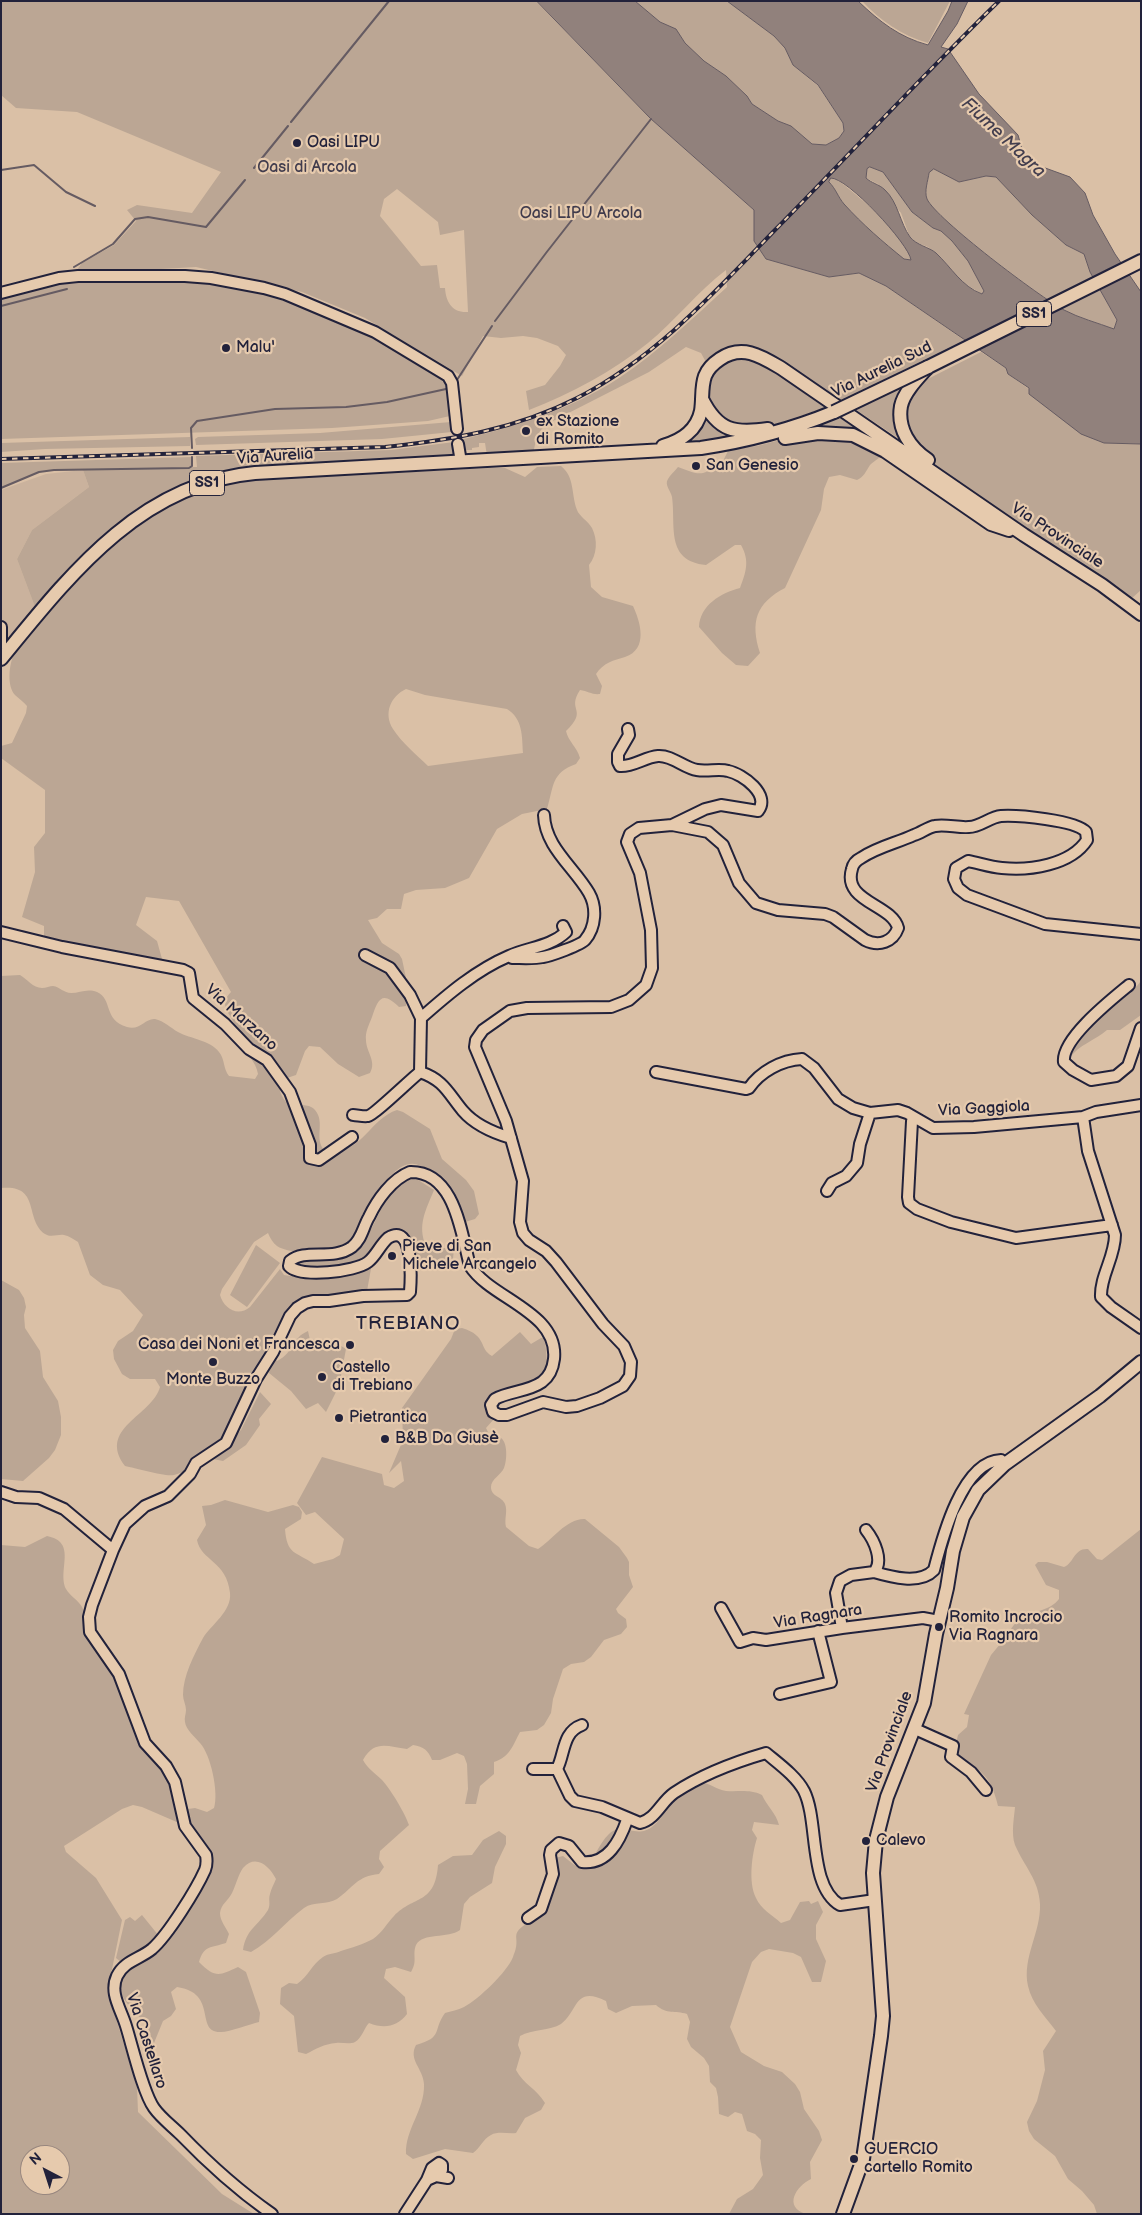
<!DOCTYPE html>
<html>
<head>
<meta charset="utf-8">
<style>
  body { margin:0 }
  #map { position:relative; width:1142px; height:2215px; overflow:hidden; background:#dac0a6; font-family:"Balsamiq Sans",sans-serif }
  canvas { display:block }
  .frame { position:absolute; inset:0; border:2px solid #22223b; pointer-events:none }
  .north { position:absolute; left:20px; top:2145px; width:50px; height:50px; box-sizing:border-box; background:#e6caad; border:1px solid #98877f; border-radius:50%; rotate:320deg; font-size:14px; font-weight:700; line-height:20px; text-align:center; color:#22223b }
  .north::after { content:''; display:block; margin:auto; width:18px; height:22px; background:#22223b; clip-path:polygon(50% 0,100% 100%,50% 72%,0 100%) }
</style>
</head>
<body>
<div id="map">
<canvas width="1142" height="2215"></canvas>
<div class="frame"></div>
<div class="north">N</div>
</div>
<script>
const ctx = document.querySelector('canvas').getContext('2d');
ctx.lineJoin = 'round';
function fillPath(path, color) { ctx.fillStyle = color; ctx.fill(path, 'evenodd'); }
function strokePath(path, color, width, dash) { ctx.strokeStyle = color; ctx.lineWidth = width; ctx.lineCap = dash ? 'butt' : 'round'; ctx.setLineDash(dash || []); ctx.stroke(path); }
function label(font, color, halo, rows, align = 'center') {
  ctx.font = font + ' "Balsamiq Sans",sans-serif'; ctx.lineWidth = 4.5; ctx.setLineDash([]); ctx.textBaseline = 'middle'; ctx.strokeStyle = halo; ctx.fillStyle = color; for (const [text, x, y, turn = 0] of rows) {
    ctx.save(); ctx.translate(x, y); ctx.rotate((+turn || 0) * Math.PI / 180); ctx.textAlign = isNaN(turn) ? turn : align; if (halo) ctx.strokeText(text, 0, 0); ctx.fillText(text, 0, 0); ctx.restore();
  }
}
fillPath(new Path2D(`
  M83 470 89 487 32 530 17 559 35 607 1 651V490L46 474Z`), '#cab29d');
fillPath(new Path2D(`
  M1 1H537L651 119 754 210V241L766 259 829 277 859 273 886 286 964 340 839 402 764 351 756 348 743 347 707 364 701 353 686 347 649 372 545 425 537 435 533 454 487 456 485 443H479V447L472 448V450H461L459 440C512 428 574 408 619 378 658 352 693 318 727 287L726 270C698 291 675 321 648 343 612 372 572 393 529 410L526 391 545 385 560 366 566 355 558 346 537 338 523 336 501 338 483 336 462 376 365 318 302 292 196 267 74 274 82 263 114 245 136 221 127 210 137 205 192 213 221 172 77 112 16 108 1 95ZM397 189 438 222 440 235 464 230 468 312C452 313 446 302 445 288H440L437 265 421 266 380 216 384 199Z
  M635 1H727L774 36 785 48 793 65 818 86 843 123 844 131 839 138 826 145 812 144 791 126 778 121 752 104 747 96 726 76 704 61 685 43 676 29 660 22Z
  M862 1H950L928 43C901 35 881 21 862 1Z
  M870 167 883 172 912 212 933 228 941 231 952 241 968 261 984 291 982 294 960 281 944 261 928 247 913 241 909 235 901 213 878 184 866 178V169Z
  M934 169 959 182 986 176 996 177 1032 215 1066 245 1084 254 1090 272 1117 320 1114 329C1098 323 1079 318 1064 310 1041 298 935 219 927 199 924 191 928 181 929 173Z
  M831 178H835C855 193 907 235 911 260L904 259C883 242 863 225 844 204 838 197 836 189 829 182Z
  M90 282C123 281 157 280 189 282 254 286 328 308 384 342 406 355 425 370 447 383L451 394 450 416 428 421 332 428 1 439V298L56 285Z
  M981 352 1006 368 1008 374 1104 443 1141 444V590L1131 599 924 457 904 435 905 398 912 387Z
  M738 356 756 357 831 406 766 427H733L711 410 706 391 710 376 719 365Z
  M907 381 901 440 852 407Z
  M703 415 709 421 738 436 682 446Z
  M842 415 869 436 814 428 813 426Z
  M451 422 452 432 382 439 196 445 195 439 198 437 320 433Z
  M833 433 885 451C881 458 875 460 870 465 866 471 864 477 857 480L840 475 829 477 824 489 821 510 785 588C756 603 750 622 760 653L748 666 736 665 722 653 699 627C700 605 721 593 740 588 746 572 750 561 741 545H735L706 565C665 561 676 526 672 497 671 491 664 485 668 479 670 475 675 471 678 467 687 470 698 476 706 472 712 468 713 466 721 465L729 449 757 446 799 435Z
  M190 437V446L45 449 1 452V443Z
  M454 442 453 457 265 467 219 472 193 483 118 525 97 541 65 572 35 607 17 559 32 530 89 487 83 470 40 471 1 488V463L192 457V466L190 467H197L196 456 391 450Z
  M561 466C575 477 571 494 577 510 579 516 588 521 592 528 598 540 597 555 589 565L591 587 602 597 633 606C640 621 649 649 625 657 614 660 603 663 596 674L602 686 600 694C592 695 588 691 580 690 566 711 589 709 566 731 568 741 577 747 580 758L576 764C551 773 554 786 547 809L522 814 497 829 469 878 445 888 416 890 404 894 401 909H387L377 918 368 920 382 943 399 954 402 959 406 978 401 988 406 1000V1006L399 1007C382 990 378 999 372 1017 369 1025 365 1032 366 1040 366 1052 377 1061 370 1073L359 1077 338 1064 320 1047 309 1046 305 1051 296 1075 284 1079 280 1091C288 1116 304 1098 315 1110 326 1123 313 1139 325 1151 361 1157 369 1119 397 1110L403 1112 430 1129 442 1159 466 1180 474 1191 479 1214 475 1219 465 1222C458 1211 455 1198 448 1187 443 1179 433 1171 424 1168 421 1166 417 1164 414 1164 389 1160 363 1221 354 1239 340 1251 293 1257 277 1246 273 1243 270 1238 268 1233L254 1242 222 1289 220 1295C224 1309 238 1317 250 1307L280 1269 284 1275 290 1276 293 1273 372 1263 367 1291 301 1300 285 1315 271 1348 277 1361C295 1352 291 1338 308 1331L310 1340C324 1337 334 1342 346 1349L339 1386 326 1412 318 1403 306 1409 291 1391 269 1373 273 1354C250 1392 220 1464 174 1475 165 1477 136 1468 125 1466 97 1428 152 1416 160 1387L155 1379H130L122 1374 114 1359 113 1350 118 1341 133 1331 143 1315 120 1290 103 1285 90 1275 78 1242C73 1239 69 1236 64 1235 58 1234 51 1238 45 1234 24 1219 41 1184 1 1188V976L20 975C27 979 33 988 42 988 46 988 50 986 53 986 60 987 64 993 71 993 80 993 87 988 97 992 113 999 103 1020 127 1027 140 1031 145 1018 155 1019 164 1021 171 1028 178 1032 191 1039 210 1040 219 1052 225 1059 223 1069 229 1076L255 1079 258 1074C256 1061 246 1054 240 1043 236 1037 237 1029 234 1023 228 1011 219 1004 231 992L179 901 146 897 136 925 157 941 164 966 44 943V926L22 917 35 872 34 847 45 833V790L1 758V746L12 743 26 713 27 706C24 702 19 699 15 695 7 686 9 667 13 656 67 587 125 516 211 487 239 478 284 478 313 477 372 474 431 471 490 468H505L525 477 537 467ZM406 689 425 695 507 709C523 719 522 736 523 753L428 766C417 755 401 742 393 729 383 713 391 696 406 689Z
  M1141 980V1015L1120 1030H1107C1096 1040 1078 1045 1070 1058L1068 1057V1053C1084 1032 1101 1009 1124 994 1131 989 1137 989 1141 980Z
  M415 1178 434 1190C426 1210 417 1225 426 1246L454 1249 452 1268 421 1265 409 1240 400 1233C388 1242 375 1255 362 1261 342 1269 313 1273 294 1264L297 1261C316 1260 338 1261 354 1250 379 1234 378 1187 415 1178Z
  M256 1245 280 1263 247 1307 230 1295Z
  M1 1280 19 1290 24 1298 26 1307 24 1315 25 1328 40 1351 43 1377 58 1401 61 1417V1435L55 1450 49 1458 23 1481 1 1479Z
  M462 1328C488 1336 478 1348 492 1356L520 1332 531 1344 541 1338H545L547 1362 544 1373 529 1383 490 1400 494 1419 486 1428 490 1436C493 1437 499 1436 501 1438 508 1443 507 1461 504 1468 501 1475 491 1479 491 1487 491 1497 502 1496 505 1504 508 1511 504 1519 506 1527L529 1546 538 1549C552 1540 567 1518 585 1519L619 1547 627 1558 629 1562V1575L633 1587 616 1609 618 1613 626 1619 627 1627 621 1634 604 1640 591 1657 584 1662 571 1664 563 1669 553 1699 551 1713 544 1725 537 1730 520 1732C513 1745 510 1757 494 1762V1774L480 1786 476 1804H465L468 1789 467 1764 464 1756 457 1753 440 1760H432C428 1750 424 1747 413 1745L407 1749C388 1747 375 1739 363 1760 368 1769 375 1773 382 1780 391 1790 405 1813 409 1825L380 1851 379 1859 384 1867 379 1874C357 1876 354 1887 337 1899 327 1905 314 1901 304 1908 285 1922 271 1941 251 1952L243 1950C246 1929 258 1926 268 1910 271 1904 268 1900 270 1894 271 1889 274 1884 276 1879 270 1867 256 1853 243 1868 238 1875 236 1885 232 1893 228 1901 221 1904 220 1913 220 1921 226 1927 229 1934L226 1943C211 1948 204 1945 199 1962 215 1978 219 1976 238 1967L246 1972 260 2013 259 2022C250 2024 230 2032 221 2032 194 2033 219 1993 177 1987L171 1992 176 2009 171 2016 163 2021 154 2043C150 2035 147 2027 141 2019 135 2011 124 2003 121 1992 120 1986 120 1978 125 1974 133 1964 148 1962 157 1954 167 1946 210 1878 212 1867 217 1843 184 1831 188 1809L195 1808 207 1812 214 1808C219 1793 211 1755 200 1743 195 1737 186 1730 185 1722 184 1718 186 1714 186 1710 186 1705 183 1700 183 1695 183 1676 194 1655 203 1638 211 1625 232 1611 230 1593 227 1561 201 1561 197 1540L206 1525 202 1506 211 1505 225 1500 268 1512 293 1505 299 1507 302 1512 301 1519 285 1529C287 1555 295 1551 314 1564L333 1559 340 1555 344 1539 315 1512 306 1515 297 1503 322 1457 382 1474 384 1485 394 1488 404 1481 401 1461 389 1473 403 1440 402 1408 451 1339 455 1329Z
  M260 1392 271 1404 259 1419 260 1425 246 1445 223 1461 213 1459 241 1430Z
  M1141 1529V2214H1097L1094 2205 1082 2191 1068 2179 1055 2156 1034 2139 1029 2131 1027 2122 1037 2101 1045 2070 1043 2051 1056 2031C1045 2016 1032 2004 1028 1986 1022 1957 1041 1933 1040 1904 1039 1880 1024 1866 1015 1845 1011 1833 1014 1819 1015 1807L998 1806C991 1777 983 1771 958 1757L955 1748 958 1735 967 1727 969 1715 964 1714 991 1655 1001 1643 998 1638 1010 1630 1021 1616C1034 1611 1050 1611 1059 1599V1590L1046 1585 1035 1565 1038 1562H1047L1064 1567C1074 1563 1074 1548 1088 1549L1097 1559 1102 1560Z
  M47 1536C78 1542 57 1570 66 1589 70 1596 78 1600 82 1607 85 1612 86 1619 88 1625L171 1783 179 1823 142 1807 133 1805 122 1809 64 1846 66 1852 96 1878 122 1920 109 1984 111 2002 137 2087 138 2112 222 2194 254 2214H1V1545L25 1547ZM30 2155H60V2185H30Z
  M700 1782C710 1783 717 1790 726 1791 740 1792 749 1789 762 1795 767 1806 776 1813 779 1825L754 1822 752 1830 757 1838C752 1854 748 1882 756 1898 761 1909 772 1915 781 1923L790 1920 800 1902 809 1901 811 1904 818 1901 823 1912 816 1925V1939L826 1961 821 1982H812L801 1957 793 1953 769 1949 761 1952 752 1962 730 2027 741 2052 764 2066 782 2072 795 2084 800 2092 804 2109 819 2131 822 2140 810 2162 811 2179C796 2186 783 2207 806 2214H729L737 2199 753 2189 763 2175 760 2158 761 2140 755 2134 747 2131 742 2114 735 2112 728 2117 719 2114 718 2097 716 2088 710 2082 709 2066 704 2058 691 2047 687 2039 690 2022 687 2014C675 2010 667 2015 656 2005L632 2006 616 2013 608 2009 606 2001C574 1985 578 2012 561 2024 550 2031 532 2029 520 2036L518 2045 521 2053 516 2070C523 2084 537 2089 545 2103L541 2110 525 2118 516 2133C508 2134 498 2131 491 2135 483 2139 480 2148 473 2153L445 2149 413 2159 406 2154C405 2129 425 2110 424 2084 423 2068 408 2060 416 2045 444 2037 432 2031 445 2013 451 2011 458 2010 464 2007 479 1999 507 1972 513 1957 524 1933 503 1937 537 1917L555 1858 563 1856 577 1867 586 1869C594 1859 602 1837 613 1831 625 1824 638 1839 653 1826 660 1821 661 1814 666 1807 675 1795 687 1788 700 1782Z
  M499 1831 506 1836V1844L495 1867 492 1883 470 1897 464 1904 460 1930C448 1939 423 1932 416 1945 412 1955 418 1961 411 1972L395 1967 386 1969 384 1978 405 1997 407 2014C397 2027 384 2029 369 2023 364 2028 362 2038 355 2042 349 2045 342 2042 336 2043 324 2044 316 2049 306 2054L298 2052 294 2016 280 2004 281 1988 289 1983 297 1984C308 1977 312 1964 323 1957 329 1953 334 1954 341 1951 351 1948 364 1944 373 1939 382 1933 387 1923 394 1916 414 1895 435 1905 438 1865L453 1856 472 1855 483 1840Z
  M142 1915 159 1936C147 1947 136 1955 122 1963L116 1958 125 1920 130 1917 135 1921Z`), '#bba694');
const water = new Path2D(`
  M537 1H635L660 22 676 29 685 43 704 61 726 76 747 96 752 104 778 121 791 126 812 144 826 145 839 138 844 131 843 123 818 85 793 65 785 48 774 36 727 1H858C880 22 899 37 928 45L948 11 952 1H968L957 24 941 47 948 49 979 94 1018 135 1022 149 1037 165 1070 177 1085 193 1093 215 1115 254 1141 292V444L1104 443 1081 434 1029 394V388L1008 374 1006 368 886 286 859 273 829 277 766 259 754 241V210L651 119ZM870 167 883 172 912 212 933 228 941 231 952 241 968 261 984 291 982 294C961 286 952 268 936 253 929 247 916 245 910 237 900 223 898 202 885 190 879 184 871 183 866 178L867 169ZM934 169 959 182 986 176 996 177 1032 215 1066 245 1084 254 1090 272 1117 320 1114 329C1098 323 1079 318 1064 310 1041 298 936 219 927 199 924 191 928 181 929 173ZM831 178C847 177 909 244 911 260L904 259C883 242 863 225 844 204 838 197 836 189 829 182Z`);
fillPath(water, '#91817c');
strokePath(water, '#655b62', 1);
strokePath(new Path2D(`
  M291 122 389 1
  M254 168 288 126
  M1 170 34 165 66 192 95 206
  M74 267 113 244 135 219 148 217 206 227 245 180
  M1 306 67 289
  M495 321 546 253 651 119
  M455 383 492 326
  M192 448 191 428 197 421 275 409 346 407 387 402 446 389
  M1 488 39 472 54 470 189 468 192 466V457`), '#655b62', 2);
const minor = new Path2D(`
  M1 293 59 278 78 276H185L211 278 264 288 285 294 375 332 448 376 452 383 457 429
  M458 444 461 462
  M1 627V644
  M628 729 629 735 618 754V762L620 766C633 767 645 757 658 756 672 755 684 768 697 770 708 772 719 768 728 771 743 774 771 795 758 811L721 805 705 809 672 825
  M1 932 62 947 183 970 189 973 193 998 225 1024 249 1049 267 1060 290 1092 310 1145V1158L319 1160 352 1137
  M365 955 390 968 410 995 421 1018
  M512 958C522 958 534 959 543 957 550 956 581 945 585 940 596 927 597 907 589 893 574 867 545 847 544 815
  M1129 985C1112 999 1061 1039 1064 1062L1073 1070 1091 1080 1116 1076 1128 1066 1141 1028
  M420 1072 421 1018C447 995 476 970 509 956 529 947 550 947 566 932L563 926
  M656 1072 746 1089 749 1088C760 1072 781 1060 802 1059L814 1068 838 1099 853 1108 870 1113 898 1110 907 1113 933 1128 974 1127 1083 1117 1096 1112 1141 1105
  M353 1115C357 1115 364 1117 368 1116 374 1115 411 1079 420 1072 444 1080 448 1093 463 1111 475 1125 494 1133 511 1138
  M1083 1117 1088 1151 1115 1235C1115 1257 1100 1276 1101 1297L1111 1307 1141 1328
  M915 1118 912 1121 908 1197 909 1203 917 1209 951 1222 1016 1238 1112 1225
  M827 1191 832 1183 846 1176 857 1163 860 1144 870 1113
  M1 1492 16 1497 39 1498 64 1509 113 1550
  M874 1572C891 1577 920 1585 934 1570 942 1539 962 1461 1001 1460L1005 1464
  M721 1608 740 1642 753 1638 766 1640 842 1628 923 1618 939 1621
  M842 1628 836 1593 840 1581 851 1575 874 1572C884 1561 874 1540 866 1530
  M780 1694 831 1682 818 1631
  M915 1729 953 1746 951 1757 971 1772 986 1790
  M533 1769H557L570 1796 575 1801 602 1807 640 1823C656 1819 661 1802 674 1793 701 1775 735 1762 766 1753 779 1764 796 1776 804 1791 819 1821 808 1886 840 1905L875 1900
  M557 1769C565 1754 562 1732 582 1725
  M528 1918 541 1909 553 1874 550 1855 551 1850 559 1843 569 1846 582 1862C608 1865 620 1840 627 1820
  M427 2180 432 2168 439 2163 442 2165V2170L438 2176
  M272 2214C239 2191 209 2164 181 2135 172 2126 161 2118 154 2108 143 2093 132 2045 126 2026 121 2009 109 1993 117 1976 124 1961 140 1959 152 1949 168 1935 196 1890 205 1870 207 1865 207 1861 206 1855L185 1826 175 1782 166 1766 145 1743 119 1674 90 1632 89 1617 92 1605 113 1550 125 1524 145 1506 168 1496 190 1474 196 1463 226 1443 256 1379 273 1352 290 1316 297 1308 305 1303 313 1301H329L363 1296 407 1295 410 1292C411 1279 414 1222 388 1238 380 1245 376 1256 368 1262 355 1272 300 1278 289 1266L290 1261C305 1248 333 1261 352 1247 362 1239 363 1227 369 1217 377 1200 392 1179 410 1172 455 1171 461 1233 470 1266 491 1299 559 1312 554 1359 553 1368 550 1376 542 1382 528 1392 509 1391 495 1399L491 1405 493 1412 499 1415H507L543 1402 566 1407 577 1406 600 1398 623 1386 630 1376 631 1362 624 1346 603 1324 556 1262 546 1251 529 1240 523 1233 520 1222 523 1181 506 1121 475 1047 476 1040 483 1030 510 1011 527 1008 611 1007 629 1000 646 985 652 968 651 930 640 873 627 842 630 834 639 828 672 825 708 832 723 845 739 883 756 903 778 910 825 914 833 917 865 940C879 947 893 942 898 928 892 904 842 902 852 869 853 864 857 860 861 858 877 847 897 843 914 835 921 833 928 827 935 826 946 824 958 828 969 827 980 827 990 817 1001 816 1017 815 1076 820 1086 832L1087 840C1071 865 1029 871 1002 868 990 867 979 863 968 861L956 868 954 879 958 888 967 895 1045 924 1141 934
  M405 2214 427 2180 436 2176 448 2178`);
const major = new Path2D(`
  M702 399C718 431 734 434 768 429
  M785 438 818 433 853 435 885 451 991 524 1009 530
  M663 446C681 441 697 430 701 411 703 399 701 387 705 376 708 368 714 363 720 359 742 344 761 356 781 368L1024 535 1102 585 1141 614
  M928 460C910 448 897 429 901 406 904 392 918 378 928 367L1141 261
  M1 659C69 576 140 483 255 473L701 448C748 441 790 430 834 412
  M843 2214 863 2159 881 2036 883 2016 873 1873 876 1840 887 1797 924 1703 936 1634 947 1588 953 1551 963 1517 978 1490 1005 1464 1100 1396 1141 1362`);
strokePath(minor, '#22223b', 14);
strokePath(major, '#22223b', 16);
strokePath(minor, '#e6caad', 10);
strokePath(major, '#e6caad', 12);
const rail = new Path2D(`
  M1 459 385 447C452 440 516 429 577 398 655 358 714 293 774 231 849 155 922 76 999 1`);
strokePath(rail, '#22223b', 4);
strokePath(rail, '#e6caad', 2, [5.5]);
const majorBridge = new Path2D(`
  M834 412 928 367`);
strokePath(majorBridge, '#22223b', 16, []);
strokePath(majorBridge, '#e6caad', 12);
for (const [x, y, r, color] of [
  [297,143,5,"#22223b"],
  [226,348,5,"#22223b"],
  [526,431,5,"#22223b"],
  [696,466,5,"#22223b"],
  [392,1256,5,"#22223b"],
  [350,1345,5,"#22223b"],
  [213,1362,5,"#22223b"],
  [322,1377,5,"#22223b"],
  [339,1418,5,"#22223b"],
  [385,1439,5,"#22223b"],
  [939,1627,5,"#22223b"],
  [866,1841,5,"#22223b"],
  [854,2159,5,"#22223b"]
]) { const dot = new Path2D(); dot.arc(x, y, r, 0, 2 * Math.PI); ctx.fillStyle = color; ctx.fill(dot); strokePath(dot, '#e6caad', 2); }
for (const [x, y, w] of [
  [1034,314,35],
  [207,483,35]
]) { const box = new Path2D(); box.roundRect(x - w / 2, y - 12.5, w, 25, 4); ctx.fillStyle = '#e6caad'; ctx.fill(box); strokePath(box, '#22223b', 1); }
label('bold 15px', '#22223b', null, [
  ["SS1",1034,314],
  ["SS1",207,483]
]);
label('16px', '#22223b', '#e6caad', [
  ["Oasi LIPU",307,143],
  ["Malu'",236,348],
  ["ex Stazione",536,422],
  ["di Romito",536,440],
  ["San Genesio",706,466],
  ["Pieve di San",402,1247],
  ["Michele Arcangelo",402,1265],
  ["Casa dei Noni et Francesca",340,1345,"right"],
  ["Castello",332,1368],
  ["di Trebiano",332,1386],
  ["Monte Buzzo",213,1380,"center"],
  ["Pietrantica",349,1418],
  ["B&B Da Giusè",395,1439],
  ["Romito Incrocio",949,1618],
  ["Via Ragnara",949,1636],
  ["Calevo",876,1841],
  ["GUERCIO",864,2150],
  ["cartello Romito",864,2168]
], 'left');
label('16px', '#413c4d', '#e6caad', [
  ["Oasi di Arcola",307,168],
  ["Oasi LIPU Arcola",581,214]
]);
label('16px', '#22223b', '#e6caad', [
  ["Via Aurelia Sud",882,370,-26],
  ["Via Aurelia",275,457,-4],
  ["Via Provinciale",1057,536,33],
  ["Via Marzano",241,1018,42],
  ["Via Gaggiola",984,1109,-3],
  ["Via Ragnara",818,1617,-9],
  ["Via Provinciale",890,1742,-70],
  ["Via Castellaro",146,2041,72]
]);
label('italic 18px', '#433e4e', '#e6caad', [
  ["Fiume Magra",1003,138,43]
]);
ctx.letterSpacing = '1px';
label('19px', '#22223b', '#e6caad', [
  ["TREBIANO",408,1324]
]);
ctx.letterSpacing = '0px';
</script>
</body>
</html>
